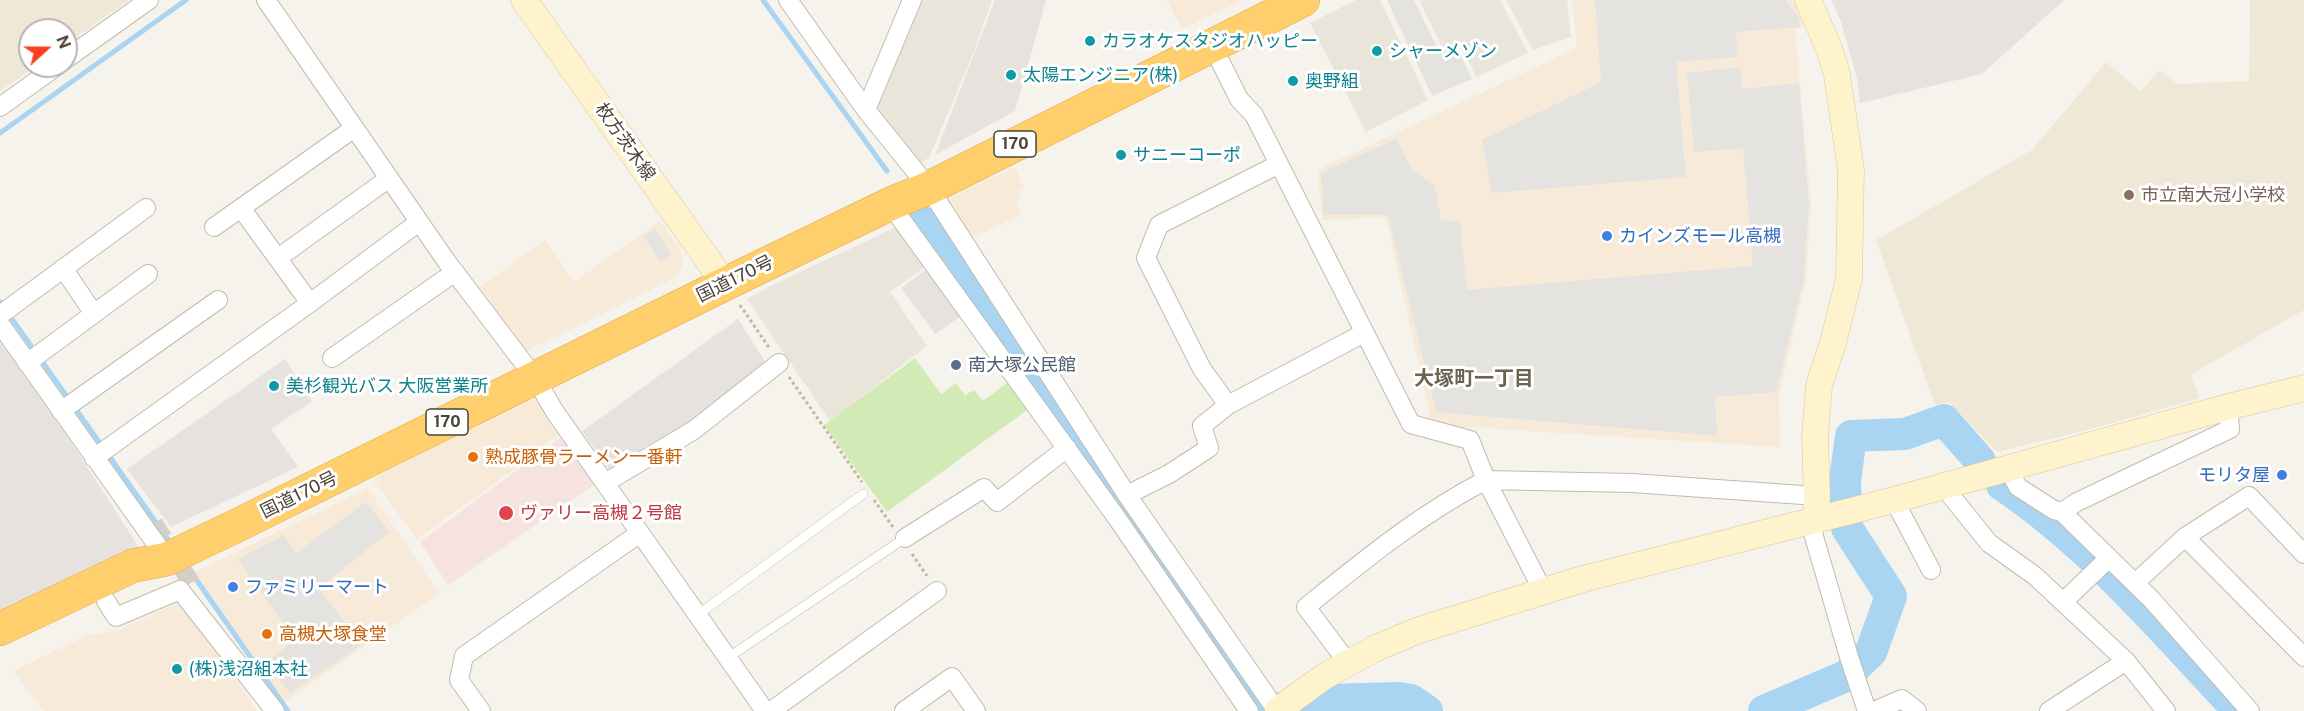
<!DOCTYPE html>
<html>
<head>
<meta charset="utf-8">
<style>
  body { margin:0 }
  #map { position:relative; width:2304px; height:711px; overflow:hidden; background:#f6f3ec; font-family:"Public Sans",sans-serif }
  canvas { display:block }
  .north { position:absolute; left:18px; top:18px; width:60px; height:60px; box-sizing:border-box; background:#fff; border:2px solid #b7b4b0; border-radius:50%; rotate:69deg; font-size:16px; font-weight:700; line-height:24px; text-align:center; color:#4b4439 }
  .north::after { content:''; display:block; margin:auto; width:21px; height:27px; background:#fc3f1d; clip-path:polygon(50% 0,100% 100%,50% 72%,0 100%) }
</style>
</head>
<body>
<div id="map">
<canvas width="2304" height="711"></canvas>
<div class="north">N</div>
</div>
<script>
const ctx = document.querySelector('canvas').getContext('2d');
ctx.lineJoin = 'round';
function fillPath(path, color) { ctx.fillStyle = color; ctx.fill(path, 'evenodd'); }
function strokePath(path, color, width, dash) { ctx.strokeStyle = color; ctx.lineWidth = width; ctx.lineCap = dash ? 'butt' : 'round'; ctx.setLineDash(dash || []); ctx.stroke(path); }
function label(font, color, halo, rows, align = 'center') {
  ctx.font = font + ' "Public Sans","Noto Sans JP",sans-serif'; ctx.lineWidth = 6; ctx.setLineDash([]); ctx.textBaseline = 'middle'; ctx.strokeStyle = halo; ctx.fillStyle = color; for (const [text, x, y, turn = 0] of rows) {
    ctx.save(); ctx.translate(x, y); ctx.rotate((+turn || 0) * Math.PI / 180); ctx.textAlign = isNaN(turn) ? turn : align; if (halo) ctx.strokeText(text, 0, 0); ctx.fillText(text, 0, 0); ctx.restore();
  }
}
fillPath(new Path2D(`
  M920 0H992L974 51 929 158 915 164 873 107Z
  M1356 0H1380L1428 100 1366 132 1310 23Z
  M1419 0H1500L1528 53 1476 77 1460 43 1443 49Z
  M1506 0H1567L1571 37 1533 50Z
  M899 226 926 266 890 292 927 346 830 421 747 299 772 285Z`), '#eae5da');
fillPath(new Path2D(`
  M1167 0H1243L1182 29Z
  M1572 0H1792L1805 16 1803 26 1795 30 1811 204 1806 280 1779 395 1780 447 1432 425 1386 218 1323 220 1317 170 1577 48Z
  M1015 167 1024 187 1018 191 1021 198 1017 200 1021 215 965 241 942 202Z
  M660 221 681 250 683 265 677 277 525 352 480 287 545 240 574 282Z
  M538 397 561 433 498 481 417 539 373 480 483 419Z
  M368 488 439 594 283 703 192 573Z
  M182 601 257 711H43L14 671 86 636 119 630Z`), '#f7ead8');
fillPath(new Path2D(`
  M995 0H1046L1015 111 935 155Z
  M1831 0H2064L1982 74 1860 103 1857 78 1841 22Z
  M932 266 967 312 935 334 901 288Z
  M738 319 765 361 686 425 610 470 582 431Z
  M0 342 67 436 140 549 0 619Z
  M285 359 312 401 271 429 298 467 171 527 127 469Z`), '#e6e2dd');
fillPath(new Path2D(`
  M0 0H129L66 44V30H30V66H36L0 91Z
  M2250 0H2304V310L2190 375 2200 398 2099 427 1997 452 1949 402 1935 405 1876 240 2032 150 2106 62 2141 91 2159 70 2177 84 2249 81Z`), '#efe8d6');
fillPath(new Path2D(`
  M563 436 596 484 448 585 420 542Z`), '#f6e3e0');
fillPath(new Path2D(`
  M915 358 941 394 956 383 965 395 974 390 983 401 1007 383 1027 410 887 512 824 425Z`), '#d2eab5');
fillPath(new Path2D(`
  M1387 0H1414L1440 53 1457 47 1472 79 1432 96Z
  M1595 0H1785L1799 17 1800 27 1736 32 1738 57 1676 62 1686 177 1492 193 1482 140 1601 82Z
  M1740 67 1742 89 1799 83 1809 205 1804 278 1776 392 1715 397 1717 436 1436 412 1388 215H1323L1321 173 1396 139 1412 170 1435 186 1441 220 1460 222 1467 290 1753 266 1743 148 1694 152 1687 73Z
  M655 229 671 255 660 262 644 236Z
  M366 502 389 532 319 588 361 645 290 693 266 662 295 640 238 559 284 535 296 553Z`), '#e5e3e0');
strokePath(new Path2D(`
  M763 0 887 171
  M0 133 186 0
  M0 302 172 545
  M184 562 288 711`), '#a9d4f2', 5);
strokePath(new Path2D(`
  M922 222 1261 704 1283 711
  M2002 485C2093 546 2164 632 2239 711
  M1302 711 1328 700 1399 698 1411 700 1427 711
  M1764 711 1846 676 1871 652 1891 596 1847 528 1845 481 1851 436 1905 434 1944 420 1980 461`), '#a9d4f2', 32);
strokePath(new Path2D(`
  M154 523 191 583`), '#d4d0c8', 18, [18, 9]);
const lane = new Path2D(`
  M699 614 863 494
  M729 657 902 540`);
const street = new Path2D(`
  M266 0 447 262 535 378 555 412 765 711
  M788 0 866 110 929 188 1127 495 1277 711
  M1212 45 1239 99 1254 115 1279 164 1411 424 1470 440 1486 480 1543 591
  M66 59 149 0
  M0 107 57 66
  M866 110 912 0
  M1279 164 1159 225 1146 258 1202 369 1228 405 1364 333
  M890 204 1119 521 1249 711
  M241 208 310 303
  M214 227 353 129
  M278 258 388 179
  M63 268 94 314
  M0 315 146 208
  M0 324 167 559
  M332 358 455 272
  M27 363 148 274
  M61 411 218 300
  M94 458 310 303 419 222
  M2008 469 2018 487 2054 510 2062 512 2152 600 2250 711
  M605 483 694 430 779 363
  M1943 486 1989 543 2035 576 2126 661 2166 711
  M1127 495 1169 474 1209 448 1202 426 1228 405
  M1894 500 1931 570
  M2062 512 2077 502 2230 429 2228 407
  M1816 519 1813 533 1849 657 1867 711
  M2185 537 2304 657
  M905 538 984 488 997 502 1067 448
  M2135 583 2185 537 2249 496 2304 554
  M106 601 116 617 180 590 275 711
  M2063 602 2109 558
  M1348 663 1306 607C1363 561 1420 514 1486 480L1632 483 1817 496
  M481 711 459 680 464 656 640 533
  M771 711 937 591
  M904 711 952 677 976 711
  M1874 711 1902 699 1917 711
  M2049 711 2126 661`);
const secondary = new Path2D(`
  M524 0 725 284
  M1808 0 1830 51 1837 75 1851 170 1849 279 1833 343 1819 386 1815 436 1817 496 1816 519
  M1278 710 1325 676 1374 649 1416 631 1583 579 1894 500 2228 407 2304 388`);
const highway = new Path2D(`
  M0 629 132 566 167 559 242 523 725 284 890 204 929 188 1303 0`);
strokePath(lane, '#c2bbae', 10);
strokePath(street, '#c2bbae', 20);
strokePath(secondary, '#d6c79b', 27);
strokePath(highway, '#e0a43c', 34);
strokePath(new Path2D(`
  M740 305 770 349
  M789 377 862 482
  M874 500 893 527
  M912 554 927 576`), '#c4b79f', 3, [3, 3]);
strokePath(lane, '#fff', 9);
strokePath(street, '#fff', 18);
strokePath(secondary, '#fff3cd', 26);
strokePath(highway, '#ffcf6e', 33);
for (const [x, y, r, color] of [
  [1090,41,6,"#0f9aa8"],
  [1377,51,6,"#0f9aa8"],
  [1011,75,6,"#0f9aa8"],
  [1293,81,6,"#0f9aa8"],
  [1121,155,6,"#0f9aa8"],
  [2129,195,6,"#8d6e63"],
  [1607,236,6,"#3f7fe0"],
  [956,365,6,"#5c6f8a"],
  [274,386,6,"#0f9aa8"],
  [473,457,6,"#e8710a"],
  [2282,475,6,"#3f7fe0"],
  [506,513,8,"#e0444e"],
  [233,587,6,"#3f7fe0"],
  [267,634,6,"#e8710a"],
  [177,669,6,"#0f9aa8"]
]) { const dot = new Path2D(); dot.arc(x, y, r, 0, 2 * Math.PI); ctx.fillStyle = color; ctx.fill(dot); strokePath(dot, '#fff', 2); }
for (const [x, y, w] of [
  [1015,144,42],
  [447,422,42]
]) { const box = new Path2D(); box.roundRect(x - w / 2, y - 13, w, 26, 4.5); ctx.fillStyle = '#fff'; ctx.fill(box); strokePath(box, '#4b4439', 1.5); }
label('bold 16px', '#4b4439', null, [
  ["170",1015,144],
  ["170",447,422]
]);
label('18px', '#0d838f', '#fff', [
  ["カラオケスタジオハッピー",1102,41],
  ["シャーメゾン",1389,51],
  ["太陽エンジニア(株)",1023,75],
  ["奥野組",1305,81],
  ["サニーコーポ",1133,155],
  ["美杉観光バス 大阪営業所",286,386],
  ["(株)浅沼組本社",189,669]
], 'left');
label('18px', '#4b4439', '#fff', [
  ["枚方茨木線",625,142,55],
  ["国道170号",735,279,-26],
  ["国道170号",299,495,-26]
]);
label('18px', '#785e54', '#fff', [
  ["市立南大冠小学校",2141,195]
], 'left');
label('18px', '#366cbe', '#fff', [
  ["カインズモール高槻",1619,236],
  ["モリタ屋",2270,475,"right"],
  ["ファミリーマート",245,587]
], 'left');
label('18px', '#4e5e75', '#fff', [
  ["南大塚公民館",968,365]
], 'left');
label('18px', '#c56008', '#fff', [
  ["熟成豚骨ラーメン一番軒",485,457],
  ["高槻大塚食堂",279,634]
], 'left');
label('18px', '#be3a42', '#fff', [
  ["ヴァリー高槻２号館",520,513]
], 'left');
label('bold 20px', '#6e6250', '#fff', [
  ["大塚町一丁目",1474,379]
]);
</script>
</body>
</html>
